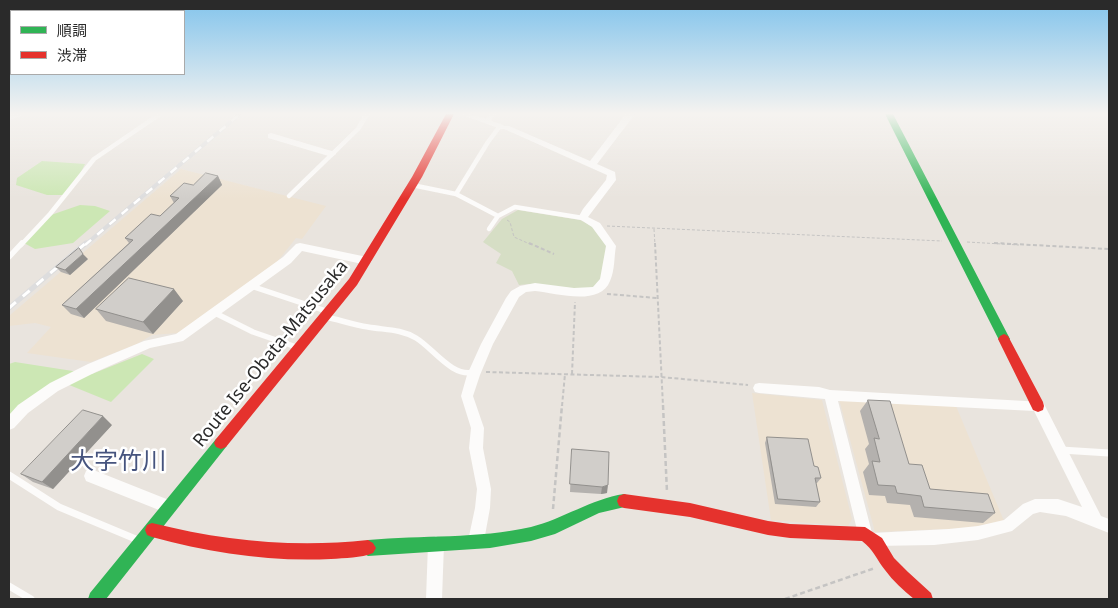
<!DOCTYPE html>
<html>
<head>
<meta charset="utf-8">
<style>
  body { margin:0 }
  #map { position:relative; width:1118px; height:608px; overflow:hidden; background:#e9e4de; font-family:"Noto Sans","Noto Sans JP",sans-serif }
  canvas { display:block }
  .frame { position:absolute; inset:0; border:10px solid #2a2a2a; pointer-events:none }
  .legend { position:absolute; left:10px; top:10px; width:175px; height:65px; box-sizing:border-box; background:#fff; border:1px solid #aaa; margin:0; padding:6px 9px; list-style:none; font-size:15px; color:#2a2a2a }
  .legend li { display:flex; align-items:center; gap:10px; height:25px }
  .legend b { width:25px; border:1px solid #aaa }
</style>
</head>
<body>
<div id="map">
<canvas width="1118" height="608"></canvas>
<div class="frame"></div>
<ul class="legend">
<li><b style="height:6px;background:#30b455"></b>順調</li>
<li><b style="height:6px;background:#e5322d"></b>渋滞</li>
</ul>
</div>
<script>
const ctx = document.querySelector('canvas').getContext('2d');
ctx.lineJoin = 'round';
function fillPath(path, color) { ctx.fillStyle = color; ctx.fill(path, 'evenodd'); }
function strokePath(path, color, width, dash) { ctx.strokeStyle = color; ctx.lineWidth = width; ctx.lineCap = dash ? 'butt' : 'round'; ctx.setLineDash(dash || []); ctx.stroke(path); }
function label(font, color, halo, rows, align = 'center') {
  ctx.font = font + ' "Noto Sans","Noto Sans JP",sans-serif'; ctx.lineWidth = 5; ctx.setLineDash([]); ctx.textBaseline = 'middle'; ctx.strokeStyle = halo; ctx.fillStyle = color; for (const [text, x, y, turn = 0] of rows) {
    ctx.save(); ctx.translate(x, y); ctx.rotate((+turn || 0) * Math.PI / 180); ctx.textAlign = isNaN(turn) ? turn : align; if (halo) ctx.strokeText(text, 0, 0); ctx.fillText(text, 0, 0); ctx.restore();
  }
}
fillPath(new Path2D(`
  M181 169 326 206 302 239 296 238 277 262 178 333 152 335 137 344 91 362 27 353 51 327 35 323 9 326V316Z
  M752 393 822 400 852 519 848 526 771 520Z
  M839 399 956 406 1004 521 971 528 875 532Z`), '#ede2d2');
fillPath(new Path2D(`
  M42 161 85 164 79 176 63 195H47L16 185 17 178Z
  M80 205 95 206 110 211 73 243 35 249 24 243 51 215Z
  M142 354 154 359 111 402 57 380 31 397 9 416V364L15 362 92 374Z`), '#cce7b4');
fillPath(new Path2D(`
  M518 210 580 220 594 227 608 244 602 279 590 290 529 284 519 285 512 271 496 263 501 254 483 242 502 219Z`), '#d6dec5');
strokePath(new Path2D(`
  M507 220 510 222 514 237 532 245
  M607 226 942 241
  M654 229 655 245
  M967 242 1019 245`), '#c5c4c3', 1, [3, 2]);
strokePath(new Path2D(`
  M529 243 554 254
  M655 243 663 406
  M994 243 1109 249
  M607 294 657 298
  M486 372 661 377 748 385
  M572 374 575 302
  M562 406 565 374`), '#c5c4c3', 2, [4, 2.5]);
strokePath(new Path2D(`
  M663 405 667 492
  M553 509 562 405
  M785 599 875 568`), '#c5c4c3', 2.5, [5, 3]);
strokePath(new Path2D(`
  M466 114 502 127
  M487 121 493 114
  M412 185 456 194 498 216
  M456 194 488 142 500 126
  M289 196 358 129 367 114
  M489 229 498 216 515 207 583 218
  M21 245 50 214 94 159 160 114`), '#fcfbfa', 4.5);
strokePath(new Path2D(`
  M9 257 22 243
  M251 286 329 312
  M213 312 253 332 299 348
  M326 317C340 320 354 325 368 327 385 330 401 329 416 338 433 348 452 378 474 372`), '#fcfbfa', 5.5);
strokePath(new Path2D(`
  M1061 450 1109 453
  M9 475 59 507 138 540
  M9 586 31 599`), '#fcfbfa', 7);
fillPath(new Path2D(`
  M21 114 20 116 9 120V115Z
  M626 114H635L597 164 615 172 616 180 588 217 600 223 616 246C614 257 615 270 610 281 600 307 556 293 535 291L526 292 519 297 493 344 480 375 473 396 484 428 483 448 491 489 490 508 484 541 481 546 476 549 471 546 468 541 475 508 477 489 469 448 471 428 461 396 467 375 481 344 506 298 511 291 520 286 535 283 574 288 593 287 600 279 606 246 592 227 578 218 583 209 606 180 607 175 502 128 503 126H509L590 161Z
  M271 133 335 152 336 154 332 157 268 138V134Z
  M300 243 367 257 372 261 367 265 302 251 291 263 183 341 150 348 96 372 58 391 28 413 14 428 9 430V415L18 405 50 383 88 364 144 341 176 334 283 257 296 244Z
  M759 383 819 387 830 390 1043 402 1101 516 1109 519V533L1066 516 1040 512 1033 514 1012 531 978 540 934 545 875 546 870 544 868 540 865 541 860 539 858 534 825 399 759 393 755 392 753 388 755 384ZM838 401 1034 411 1082 507 1058 499H1035L1023 504 1004 520 978 526 949 529 872 533Z
  M91 469 174 502 176 507 174 512 169 514 86 481 84 476 86 471Z
  M436 536 441 539 444 544 442 599H426L428 544 431 539Z`), '#fcfbfa');
fillPath(new Path2D(`
  M885 114H893L1010 339 1008 342H1000Z
  M221 437 226 439 228 443 226 447 106 599H88L90 593 216 439Z
  M624 494 629 496 631 501 629 506 599 513 555 534 531 541 490 548 368 556 363 553 360 548 363 543 368 540C422 535 478 539 531 527 563 519 591 499 624 494Z`), '#30b455');
fillPath(new Path2D(`
  M446 114H454L422 177 357 285 226 447 221 449 216 447 214 443 216 439 349 279 412 177Z
  M1004 334 1008 336 1043 402 1044 406 1043 410 1038 412 1033 410 998 339 1000 336Z
  M624 494 690 503 768 521 790 524 865 527 882 538 894 558 908 572 931 593 933 599H914C903 590 893 581 885 570 877 560 873 549 862 541L790 538 768 535 690 517 624 508 619 506 617 501 619 496Z
  M152 523C224 541 294 548 368 540L373 543 376 548 373 553C361 558 345 558 331 559 270 562 211 553 152 537L147 535 145 530 147 525Z`), '#e5322d');
const railFar1 = new Path2D(`
  M85 245 240 114`);
const rail = new Path2D(`
  M9 308 86 243`);
strokePath(railFar1, '#ddddde', 4);
strokePath(rail, '#ddddde', 5);
strokePath(railFar1, '#fff', 2.5, [8]);
strokePath(rail, '#fff', 3, [9]);
fillPath(new Path2D(`
  M218 176 222 185 84 318 71 314 62 305 129 243 125 238 160 216 174 203 170 196 193 185Z
  M88 259 70 275 61 272 56 267Z
  M183 301 153 334 106 321 96 309Z
  M868 400 909 464 930 489 995 513 983 523 914 517 910 505 887 503 885 496 869 495 863 472 869 464 865 449 869 444 860 411Z
  M112 425 53 489 33 482 21 474Z
  M767 437 814 466 821 478 817 483H816L820 502 816 507 775 504 765 443Z
  M572 449 607 493 601 494 570 492Z`), '#b4b1ae');
fillPath(new Path2D(`
  M218 176 222 185 84 318 76 309Z
  M83 254 88 259 70 275 65 270Z
  M174 289 183 301 153 334 143 322Z
  M103 416 112 425 53 489 42 482Z
  M608 485 607 493 601 494 602 487Z`), '#92908d');
const building = new Path2D(`
  M206 173 218 176 76 309 62 305 133 240 125 238 151 214 160 216 179 198 170 196 184 183 193 185Z
  M79 248 83 254 65 270 56 267Z
  M129 278 174 289 143 322 96 309Z
  M868 400 890 401 909 464 922 465 930 489 988 494 995 513 924 507 921 496 897 493 895 486 878 485 872 461 880 462 874 438 879 439Z
  M83 410 103 416 42 482 21 474Z
  M767 437 808 439 814 466 818 467 821 478H815L820 502 778 499Z
  M572 449 609 452 608 485 602 487 570 484Z`);
fillPath(building, '#d1ceca');
strokePath(building, '#92908d', 1);
const sky = ctx.createLinearGradient(0, 0, 0, 199);
sky.addColorStop(0, '#83c4ec');
sky.addColorStop(0.57, '#f5f3f0');
sky.addColorStop(1, '#f5f3f000');
ctx.fillStyle = sky;
ctx.fillRect(0, 0, 1118, 199);
label('18px', '#2a2a2a', '#fff', [
  ["Route Ise-Obata-Matsusaka",271,354,-51]
]);
label('24px', '#46547e', '#fff', [
  ["大字竹川",118,462]
]);
</script>
</body>
</html>
